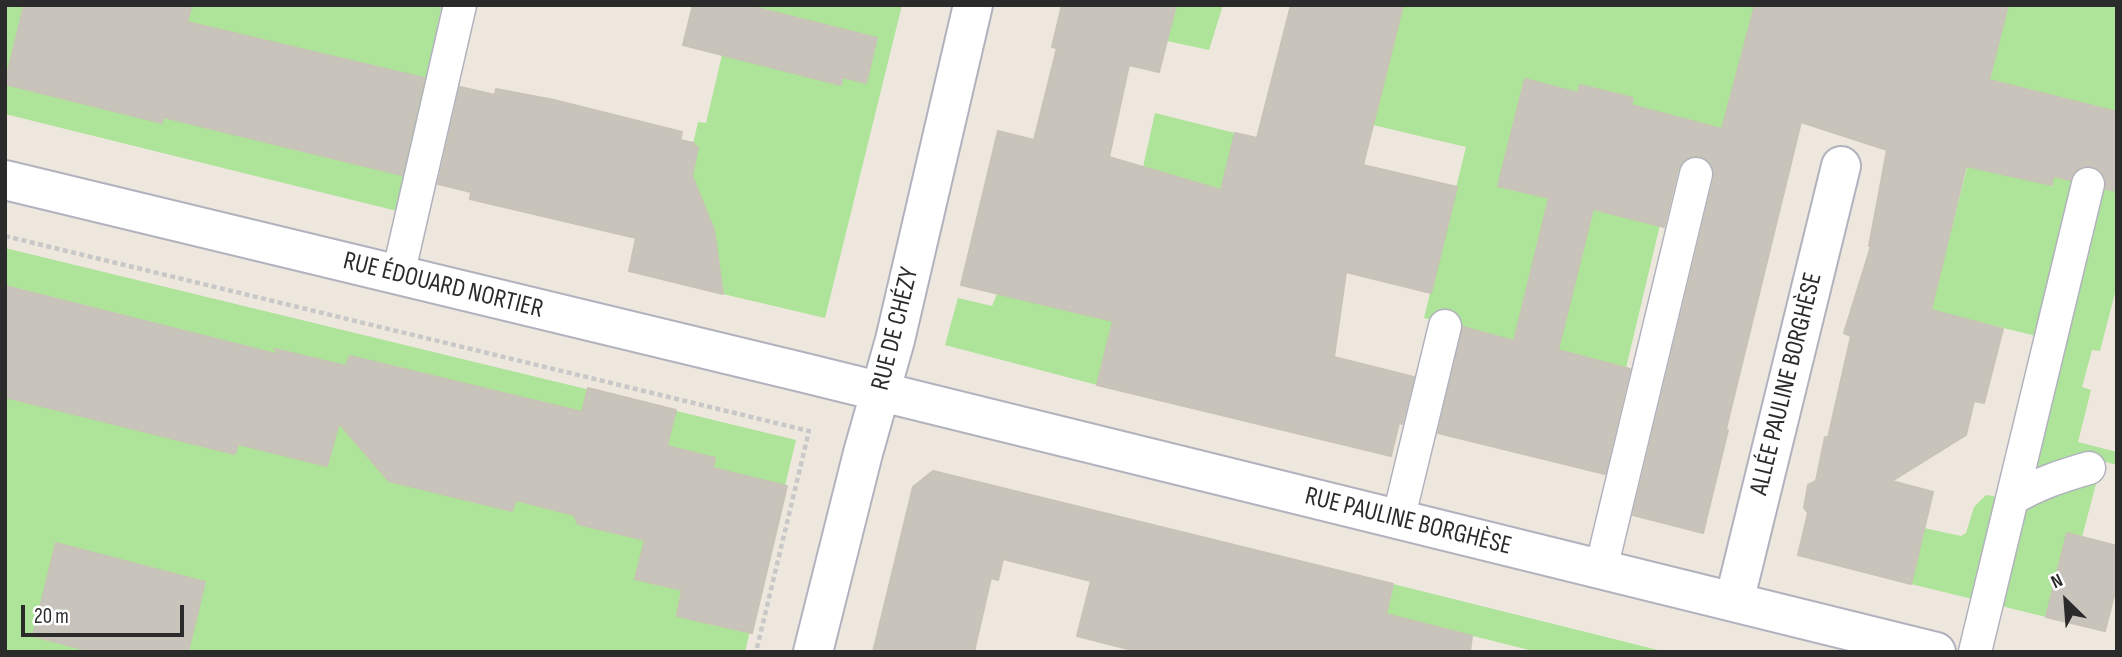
<!DOCTYPE html>
<html>
<head>
<meta charset="utf-8">
<style>
  body { margin:0 }
  #map { position:relative; width:2122px; height:657px; overflow:hidden; background:#ede7dd; font-family:"Sofia Sans Condensed",sans-serif }
  canvas { display:block }
  .frame { position:absolute; inset:0; border:7px solid #2b2b2b; pointer-events:none }
  .north { position:absolute; left:2031px; top:566px; width:70px; height:70px; -webkit-text-stroke:5px #fff; paint-order:stroke; rotate:335deg; font-size:19px; font-weight:700; line-height:28px; text-align:center; color:#2b2b2b }
  .north::after { content:''; display:block; margin:auto; width:24px; height:32px; background:#2b2b2b; clip-path:polygon(50% 0,100% 100%,50% 72%,0 100%) }
  .scale { position:absolute; left:21px; top:605px; width:163px; height:32px; box-sizing:border-box; border:4px solid #2b2b2b; border-top:0; padding-left:9px; font-size:21px; line-height:24px; white-space:nowrap; color:#2b2b2b; -webkit-text-stroke:5px #fff; paint-order:stroke }
</style>
</head>
<body>
<div id="map">
<canvas width="2122" height="657"></canvas>
<div class="frame"></div>
<div class="north">N</div>
<div class="scale">20 m</div>
</div>
<script>
const ctx = document.querySelector('canvas').getContext('2d');
ctx.lineJoin = 'round';
function fillPath(path, color) { ctx.fillStyle = color; ctx.fill(path, 'evenodd'); }
function strokePath(path, color, width, dash) { ctx.strokeStyle = color; ctx.lineWidth = width; ctx.lineCap = dash ? 'butt' : 'round'; ctx.setLineDash(dash || []); ctx.stroke(path); }
function label(font, color, halo, rows, align = 'center') {
  ctx.font = font + ' "Sofia Sans Condensed",sans-serif'; ctx.lineWidth = 6; ctx.setLineDash([]); ctx.textBaseline = 'middle'; ctx.strokeStyle = halo; ctx.fillStyle = color; for (const [text, x, y, turn = 0] of rows) {
    ctx.save(); ctx.translate(x, y); ctx.rotate((+turn || 0) * Math.PI / 180); ctx.textAlign = isNaN(turn) ? turn : align; if (halo) ctx.strokeText(text, 0, 0); ctx.fillText(text, 0, 0); ctx.restore();
  }
}
fillPath(new Path2D(`
  M5 5H442L397 211 5 114Z
  M745 5H902L825 318 723 294 714 230 688 166 698 122 706 123 722 55 841 85 842 77 866 83 877 39Z
  M1176 5H1223L1209 50 1167 41Z
  M1403 5 1754 6 1712 177 1673 170 1626 368 1424 318 1466 147 1373 125Z
  M2008 5H2117V112L2063 99 2051 185 2053 176 2117 191V285L2100 351 2092 350 2082 387 2091 390 2078 442 2117 452V465L2102 461 2082 537 2067 533 2046 617 1911 584 1924 528 1961 536 1966 533 1974 507 1986 495 1998 497 2036 336 1931 310Z
  M1155 113 1235 133 1206 247 1151 169 1143 167Z
  M5 248 796 440 745 652H5Z
  M997 294 1046 305 1115 313 1097 385 945 345 958 298 992 306Z
  M1393 584 1666 652H1537L1386 614Z`), '#aee39a');
const building = new Path2D(`
  M24 5H192L187 22 424 78 402 175 163 117 162 123 5 84Z
  M693 5H745L877 38 866 83 842 77 841 85 683 45Z
  M1062 5H1176L1159 72 1129 65 1109 157 1221 190 1235 133 1257 138 1291 5H1403L1363 165 1457 187 1431 293 1346 272 1334 357 1414 377 1402 424 1399 423 1391 456 1097 385 1113 321 961 285 998 131 1034 140 1057 48 1052 47Z
  M1755 5H2008L1989 80 2117 112V191L2106 189V179L2101 171 2092 166H2083L2075 171 2070 180 2053 176 2052 185 1966 166 1931 310 2003 329 1984 403 1974 401 1966 435 1892 481 1933 492 1911 584 1798 555 1808 513 1804 508 1808 485 1816 481 1825 437 1828 438 1851 336 1844 333 1871 246H1869L1887 150 1801 122 1726 429 1728 430 1703 533 1633 515 1714 178 1713 168 1708 160 1701 156 1690 157 1683 161 1678 169 1664 227 1593 209 1558 350 1630 369 1605 474 1438 433 1463 327 1514 341 1549 198 1498 186 1525 79 1578 93 1580 85 1633 98 1631 105 1722 129Z
  M460 87 495 95 496 89 554 100 682 132 680 140 694 143 693 145 698 147 692 176 714 230 723 294 629 271 636 238 470 199 471 192 438 184Z
  M5 286 280 355 275 349 346 366 350 356 582 412 588 388 676 410 667 446 715 458 713 468 787 486 752 633 677 616 682 590 635 579 645 540 578 524 574 515 516 500 512 511 389 481 339 423 327 466 238 444 235 454 5 397Z
  M933 471 1393 584 1386 614 1472 636 1470 652H1140L1077 636 1091 581 1003 559 998 580 991 578 974 652H873L913 487Z
  M2067 533 2117 546V584L2105 631 2046 617Z
  M56 543 205 582 188 652H94L33 636Z`);
fillPath(building, '#c8c4bc');
strokePath(building, '#c8c3b6', 2);
const service = new Path2D(`
  M398 275 460 5
  M2012 499C2037 484 2061 476 2089 468
  M1398 520 1445 326
  M1601 569 1696 174
  M1975 652 2088 184`);
const minor = new Path2D(`
  M5 180 805 373 1936 652
  M1734 602 1841 166
  M813 652 863 453 895 340 973 5`);
strokePath(service, '#b1b2be', 35);
strokePath(minor, '#b1b2be', 42);
strokePath(new Path2D(`
  M5 236 809 431 756 652`), '#c8c8c8', 4.5, [5, 3.5]);
strokePath(service, '#fff', 32);
strokePath(minor, '#fff', 38);
label('26px', '#2b2b2b', '#fff', [
  ["RUE ÉDOUARD NORTIER",443,286,14],
  ["RUE DE CHÉZY",896,329,-76],
  ["ALLÉE PAULINE BORGHÈSE",1787,384,-76],
  ["RUE PAULINE BORGHÈSE",1408,522,14]
]);
</script>
</body>
</html>
